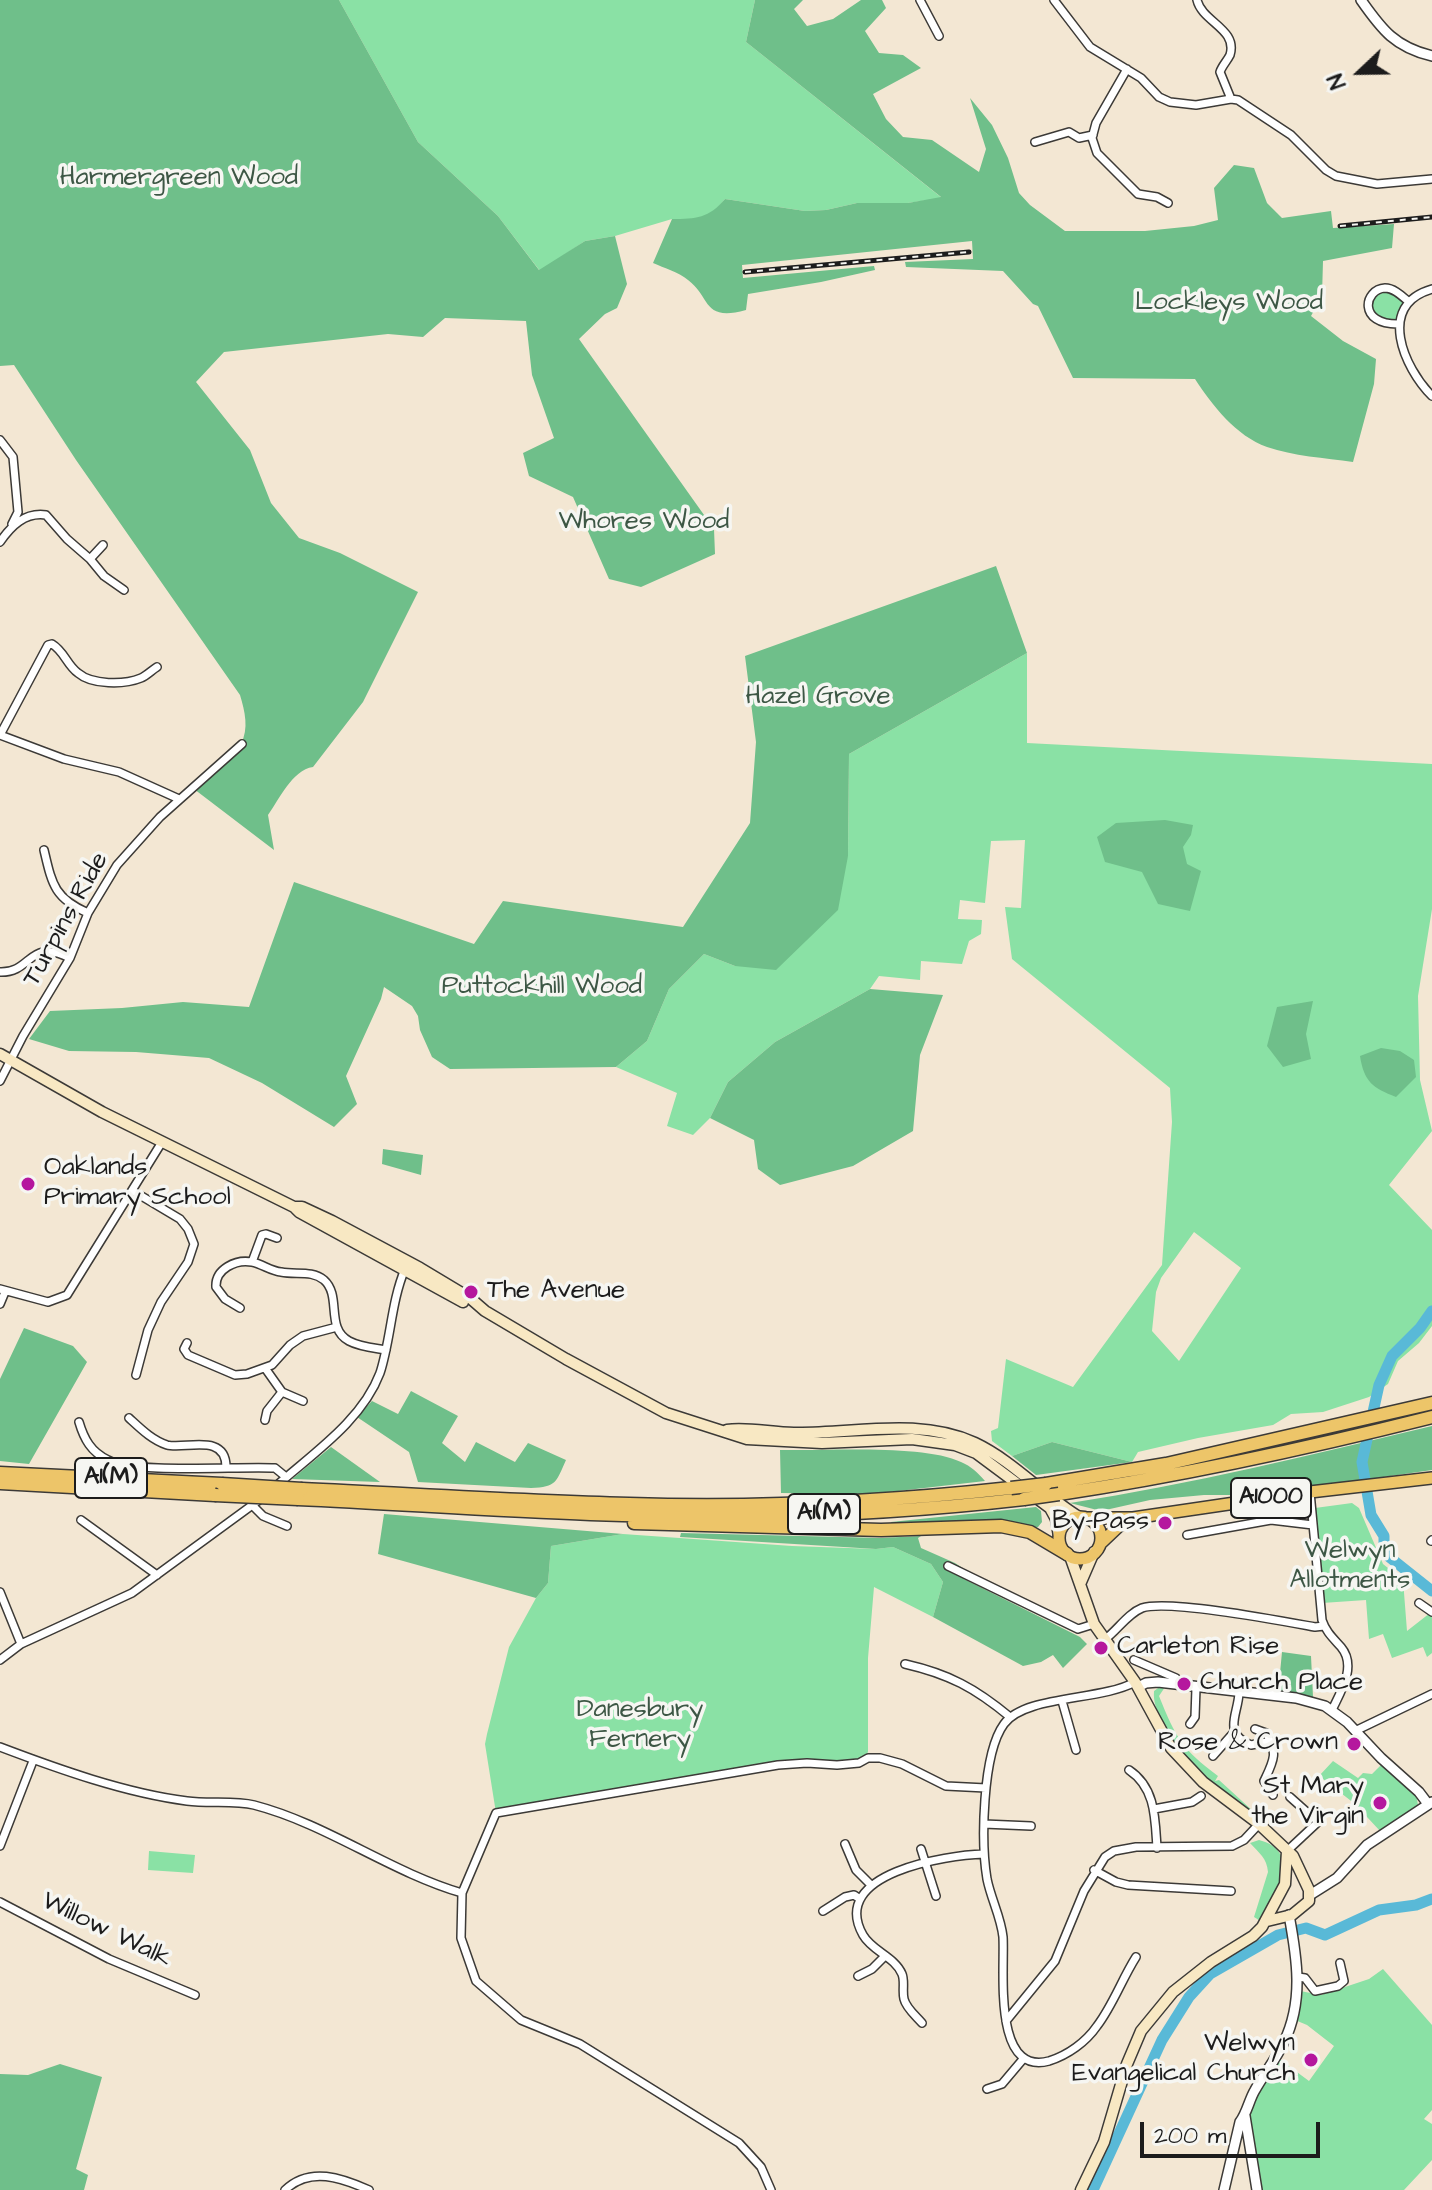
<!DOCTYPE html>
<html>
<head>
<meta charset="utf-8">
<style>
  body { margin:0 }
  #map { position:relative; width:1432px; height:2190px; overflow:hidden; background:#f3e7d3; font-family:"Architects Daughter",sans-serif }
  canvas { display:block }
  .north { position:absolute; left:1320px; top:32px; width:80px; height:80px; -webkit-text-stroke:6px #f6f6f2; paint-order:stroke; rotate:248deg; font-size:22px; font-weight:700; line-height:32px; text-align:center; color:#1c1c1c }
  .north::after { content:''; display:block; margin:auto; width:28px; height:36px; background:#1c1c1c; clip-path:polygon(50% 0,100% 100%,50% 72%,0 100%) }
  .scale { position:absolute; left:1140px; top:2122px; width:180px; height:36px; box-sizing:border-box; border:4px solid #1c1c1c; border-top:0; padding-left:10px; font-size:24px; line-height:28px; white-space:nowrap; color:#1c1c1c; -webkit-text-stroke:6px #f6f6f2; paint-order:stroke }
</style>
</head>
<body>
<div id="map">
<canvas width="1432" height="2190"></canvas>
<div class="north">N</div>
<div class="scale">200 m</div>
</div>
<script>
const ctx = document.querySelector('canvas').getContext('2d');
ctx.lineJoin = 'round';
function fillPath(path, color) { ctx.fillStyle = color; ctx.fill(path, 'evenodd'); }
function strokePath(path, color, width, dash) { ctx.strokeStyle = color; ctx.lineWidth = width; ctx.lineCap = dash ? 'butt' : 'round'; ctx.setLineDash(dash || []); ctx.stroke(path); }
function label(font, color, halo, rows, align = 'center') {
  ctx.font = font + ' "Architects Daughter",sans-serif'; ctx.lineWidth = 7; ctx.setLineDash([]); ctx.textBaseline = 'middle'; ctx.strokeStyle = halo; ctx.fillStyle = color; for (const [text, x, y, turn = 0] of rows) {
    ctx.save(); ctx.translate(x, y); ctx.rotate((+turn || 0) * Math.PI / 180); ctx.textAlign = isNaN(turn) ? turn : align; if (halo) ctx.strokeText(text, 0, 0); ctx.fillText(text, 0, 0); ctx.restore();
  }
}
fillPath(new Path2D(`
  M339 0H755L746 42 942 198 908 203H857L826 210 805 211 725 199 715 211 699 219H672L615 236 585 241 540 271 498 216 418 142Z
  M1391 291 1404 302 1398 320 1377 319C1370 309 1370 304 1377 294Z
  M1027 653V743L1432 764V909L1418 996 1420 1080 1432 1131 1389 1185 1432 1230V1326L1419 1343 1398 1361 1388 1384 1369 1397 1323 1412 1291 1414 1273 1425 1198 1438 1138 1452 1132 1462 1052 1442 1012 1456 992 1441 991 1431 998 1428 1006 1359 1073 1387 1162 1265 1172 1122 1170 1088 1012 959 1005 907 1021 908 1025 840 991 841 985 903 960 900 958 919 982 920 981 934 969 941 962 964 921 961 920 980 879 976 870 989 775 1042 728 1082 710 1118 693 1135 667 1126 677 1093 616 1067 647 1041 669 989 704 954 735 966 848 856 849 754ZM1194 1232 1241 1268 1179 1361 1152 1331 1156 1292 1161 1278Z
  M1352 1503 1359 1508 1383 1564 1403 1580 1407 1631 1430 1613 1432 1615V1653L1427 1657 1423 1647 1392 1658 1383 1634 1369 1639 1366 1600 1322 1603 1315 1508Z
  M623 1534 792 1546 876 1549 893 1547 931 1564 943 1582 933 1617 874 1587 868 1658V1752L859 1763H807L496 1813 485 1744 487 1734 509 1647 536 1598 548 1583 551 1546Z
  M1161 1686 1165 1687 1159 1696C1176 1738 1182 1749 1218 1776L1215 1781 1219 1780 1277 1833C1233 1800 1187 1771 1162 1721 1157 1711 1153 1702 1154 1691Z
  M1333 1761 1358 1778 1363 1773 1372 1774 1382 1764 1416 1794 1418 1805 1380 1831 1355 1804 1319 1776Z
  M1259 1840C1304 1851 1274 1897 1262 1922L1254 1917 1268 1872C1267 1858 1259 1853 1250 1843Z
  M149 1851 195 1855 193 1873 148 1870Z
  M1383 1969 1432 2025V2110L1424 2119 1432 2124V2160L1404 2190H1260L1248 2115 1251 2102 1278 2058 1309 2081 1334 2046 1307 2025 1295 2020 1300 1991 1321 1995 1369 1979Z`), '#8ae1a5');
fillPath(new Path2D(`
  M0 0H339L418 142 498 216 539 270 585 241 615 236 627 284 617 308 605 314 579 339 714 529 715 554 641 587 609 579 573 497 529 476 523 453 554 438 532 375 526 321 445 318 423 337 388 334 224 352 196 382 250 450 271 503 299 538 340 553 418 592 363 702 313 767C292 770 279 800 268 815L274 850 194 789 243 749 241 744C249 728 245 712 240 695L76 460 14 365 0 366Z
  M755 0H803L794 9 807 26 833 19 861 0H882L886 8 865 31 879 53 903 55 921 68 873 94 886 119 903 137 932 140 979 172 986 149 970 98 992 125 1008 158 1019 193 1030 205 1065 231H1145L1194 226 1218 220 1214 188 1234 165 1254 168 1267 203 1282 218 1331 211 1333 228 1394 224 1392 248 1323 261 1322 296 1311 316 1343 341 1376 359 1374 384 1353 462C1325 458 1293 456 1267 447 1236 436 1212 405 1195 379L1073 378 1038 306 1033 304 1003 271 906 267 905 262 973 259 972 241 742 265 743 278 874 266 875 270 821 282 748 294 746 310C702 322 711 297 688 280 679 272 664 268 653 263L672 219C696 219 709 218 725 199L805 211 826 210 857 203H908L941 197 746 42Z
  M996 566 1027 653 849 754 848 856 838 910 776 970 735 966 704 954 669 989 647 1041 616 1067 450 1069 432 1057 420 1030 418 1016 412 1006 384 987 381 999 346 1076 357 1104 334 1127 262 1083 209 1058 136 1052 69 1051 29 1039 50 1011 122 1008 183 1002 249 1007 294 882 474 944 503 901 683 927 750 823 756 742 745 656Z
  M1165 820 1193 825 1191 835 1183 847 1187 864 1201 871 1190 911 1158 904 1142 872 1105 862 1097 837 1116 823Z
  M870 989 943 995 920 1055 913 1131 853 1166 780 1185 758 1169 754 1140 710 1118 728 1082 775 1042Z
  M1313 1001 1306 1034 1311 1059 1283 1067 1267 1046 1277 1007Z
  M1381 1048 1400 1051 1414 1060 1416 1077 1396 1097C1373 1088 1364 1082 1360 1056Z
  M383 1149 423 1155 421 1175 382 1164Z
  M24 1328 73 1346 87 1362 29 1464 0 1461V1379Z
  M411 1391 458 1416 442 1443 465 1462 476 1442 515 1462 528 1443 566 1460C556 1482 557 1487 531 1488L418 1482 409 1452 357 1417 372 1401 398 1414Z
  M1432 1426V1470L1259 1495H1204L1150 1500 1101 1511 1070 1503C1192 1484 1312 1455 1432 1426Z
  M1052 1442 1132 1462 1036 1475 1012 1456Z
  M331 1447 380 1482 292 1479Z
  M780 1450C824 1451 924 1444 961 1462 971 1466 978 1473 985 1481L872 1494 781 1493Z
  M1036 1507 1041 1511 1042 1522 1038 1527 1032 1528 892 1527 891 1522Z
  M384 1514 623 1534 551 1546 548 1583 536 1598 378 1554Z
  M681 1533 880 1538 921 1536 918 1538 921 1548 955 1563 967 1571 964 1579 1080 1637 1087 1644 1063 1668 1053 1655 1041 1662 1023 1666 933 1617 943 1582 931 1564 893 1547 876 1549 680 1537Z
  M1282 1652 1311 1656 1313 1697 1278 1694Z
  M60 2064 102 2077 76 2169 88 2175 84 2190H0V2074L28 2075Z`), '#6fbf8a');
strokePath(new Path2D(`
  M1432 1311 1420 1328 1392 1356 1379 1385 1362 1462 1371 1515 1384 1536V1549L1388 1556 1432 1591
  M1093 2190 1162 2040 1189 1997 1210 1974 1278 1935 1306 1928 1325 1935 1379 1910 1416 1905 1432 1899`), '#59b9d7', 11);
const minor = new Path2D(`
  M920 0 939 36
  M1054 0 1090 47 1141 78 1159 97 1170 102 1196 105 1231 99 1238 100 1291 135 1326 170 1336 176 1377 184 1432 179
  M1197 0C1202 22 1238 29 1230 55 1227 61 1222 66 1220 72L1231 99
  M1127 69 1096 123 1092 138 1097 153 1138 194 1157 197 1168 203
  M1035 142 1069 132 1079 138 1093 135
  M1432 289C1376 305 1404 368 1432 396
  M1399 324C1357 325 1364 289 1385 288 1394 288 1402 296 1409 302
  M0 440 13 457 18 512 12 524
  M0 542C11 526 25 512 46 515L67 539 90 559 104 576 124 590
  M90 559 103 545
  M0 735 48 645 52 644C64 651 67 665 78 673 92 685 124 685 141 678 146 676 152 670 157 667
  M0 735 64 759 119 772 179 799
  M44 850C52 884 54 898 88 913
  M0 972C33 973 28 937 70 958
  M0 1081 23 1036 70 958 88 913 117 865 160 817 242 744
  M133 1191 180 1219 188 1229 194 1244 188 1262 161 1302 148 1330 136 1375
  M252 1262 262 1235 266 1234 277 1238
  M0 1289 48 1302 67 1295 162 1142
  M0 1304 5 1292
  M240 1308 225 1299 216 1287C215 1269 236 1259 252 1262 262 1264 271 1271 281 1272 296 1275 312 1270 324 1280 342 1296 325 1328 349 1341 360 1347 375 1348 386 1350
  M187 1343 184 1349 188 1355 235 1375 247 1374 272 1365 290 1345 303 1336 337 1327
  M265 1368 282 1392 303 1401
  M129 1418C141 1429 152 1440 167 1445 184 1450 226 1432 226 1467
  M265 1420 267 1411 282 1392
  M79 1422C84 1439 91 1452 108 1460 134 1474 239 1466 275 1468L286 1477
  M275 1487C312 1454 362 1421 380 1373 391 1339 391 1302 405 1269
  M1310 1492 1322 1620C1326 1632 1333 1638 1341 1647 1357 1666 1341 1691 1332 1710
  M252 1505 263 1516 287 1526
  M81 1520 157 1575
  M1187 1535 1271 1520 1313 1525
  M1431 1541 1432 1540
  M948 1566 1078 1629 1094 1624
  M0 1592 21 1644
  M1419 1603 1432 1612
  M1104 1640C1117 1631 1127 1614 1142 1608 1168 1599 1282 1621 1315 1627L1324 1626
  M0 1660 21 1644 132 1593 262 1498
  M1134 1660 1176 1678
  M905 1664C949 1674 975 1688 1010 1717
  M1135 1682C1101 1701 1025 1695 1004 1724 982 1754 981 1843 987 1879 991 1899 1001 1917 1003 1937 1005 1969 992 2076 1049 2061 1068 2055 1086 2042 1097 2026 1113 2005 1122 1979 1136 1957
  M1239 1693C1238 1715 1222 1733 1251 1745L1272 1741
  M1062 1701 1076 1750
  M1190 1724 1195 1717 1196 1688
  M1255 1729 1266 1733C1279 1753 1273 1762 1264 1781L1273 1795
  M1355 1731 1432 1694
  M0 1747C58 1769 125 1793 187 1801 209 1804 234 1800 254 1805 327 1824 390 1872 462 1893
  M1213 1756 1235 1731
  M1129 1770C1156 1788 1155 1819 1157 1848
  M1154 1809 1192 1802 1201 1796
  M984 1824 1031 1826
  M845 1844 856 1870 871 1885
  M0 1846 33 1761
  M921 1849 936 1896
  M1287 1851 1318 1822 1290 1797
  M1094 1870 1116 1882 1128 1885 1231 1891
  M0 1902 109 1959 195 1995
  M823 1911 845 1897 854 1895 860 1899
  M858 1976 872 1969 885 1956
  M1298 1977 1305 1978 1315 1991 1338 1986 1344 1981 1340 1963
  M1006 2021 1055 1961 1084 1891 1105 1857 1114 1851 1136 1847 1232 1846 1244 1840 1259 1824
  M922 2023C916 2016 906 2008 904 1999 902 1991 905 1981 902 1974 895 1957 872 1951 863 1935 828 1873 947 1855 984 1854
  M987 2089 1002 2084 1024 2058
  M285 2190C310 2166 342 2178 369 2190
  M771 2190 761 2167 739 2143 580 2044 521 2020 476 1981 461 1938 462 1893 496 1813 778 1765 807 1763 837 1765 859 1763 868 1758H880L902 1764 946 1786 986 1788`);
const tertiary = new Path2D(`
  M1361 0C1382 30 1395 47 1432 56
  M1138 1687 1146 1683 1158 1682 1296 1698 1325 1706 1347 1722 1381 1758 1419 1792 1428 1804
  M1310 1895 1337 1878 1367 1845 1432 1802
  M1245 2116 1257 2190
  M1224 2190 1240 2122C1247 2113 1249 2100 1255 2090 1264 2074 1276 2059 1284 2042 1304 2001 1297 1958 1289 1915`);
const secondary = new Path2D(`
  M0 1054 102 1112 294 1207 299 1212 463 1302
  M294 1207H302L332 1221 420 1268 470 1298 485 1311 566 1359 666 1413 747 1439 822 1443 912 1439 955 1445 976 1453 1050 1508 1056 1519 1059 1536
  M727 1430C748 1427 772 1433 794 1433 854 1434 918 1417 975 1443 1013 1461 1043 1495 1079 1517
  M1070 1556 1094 1624 1135 1682 1171 1748 1203 1782 1259 1824 1293 1856 1309 1890V1901L1292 1915 1267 1921
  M1081 1582 1094 1552
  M1081 2190 1104 2142 1127 2064 1141 2031 1173 1992 1211 1962 1253 1936 1262 1927 1285 1884 1287 1851`);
const primary = new Path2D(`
  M1059 1538a21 21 0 1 1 42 0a21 21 0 1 1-42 0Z
  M1088 1518H1133L1310 1492 1432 1478
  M1100 1544 1119 1526 1133 1518`);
const motorway = new Path2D(`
  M0 1473 222 1484
  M0 1483 215 1495
  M1046 1484 1166 1464 1432 1403
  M302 1489C411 1494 520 1501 629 1504 757 1508 884 1502 1011 1488
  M1059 1494C1185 1475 1309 1448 1432 1417
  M298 1499C451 1506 605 1519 758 1516 847 1515 936 1509 1024 1499
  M634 1523 881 1530 1001 1526 1030 1532 1067 1554`);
strokePath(minor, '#3c3a37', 10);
strokePath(tertiary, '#3c3a37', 12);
strokePath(secondary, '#3c3a37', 13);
strokePath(primary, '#3c3a37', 14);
strokePath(motorway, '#3c3a37', 15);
strokePath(minor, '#fff', 7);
strokePath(tertiary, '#fff', 9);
strokePath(secondary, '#f8e8c3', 10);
strokePath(primary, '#edc569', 11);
strokePath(motorway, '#edc569', 12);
const rail = new Path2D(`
  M1340 226 1432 217
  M745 272 969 252`);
strokePath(rail, '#1c1c1c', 5);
strokePath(rail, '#f6f6f2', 2, [6]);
const motorwayBridge = new Path2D(`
  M222 1484 302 1489
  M1011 1488 1046 1484
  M215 1495 298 1499
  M1024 1499 1059 1494`);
strokePath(motorwayBridge, '#3c3a37', 15, []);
strokePath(motorwayBridge, '#edc569', 12);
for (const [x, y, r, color] of [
  [28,1184,8,"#b5179e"],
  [471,1292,8,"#b5179e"],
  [1165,1523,8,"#b5179e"],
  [1101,1648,8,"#b5179e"],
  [1184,1684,8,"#b5179e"],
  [1354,1744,8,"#b5179e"],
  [1380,1803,8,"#b5179e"],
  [1311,2060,8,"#b5179e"]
]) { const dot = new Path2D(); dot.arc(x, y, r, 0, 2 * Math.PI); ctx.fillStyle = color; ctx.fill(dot); strokePath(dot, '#f6f6f2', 3); }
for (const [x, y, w] of [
  [111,1478,72],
  [1271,1498,80],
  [824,1514,72]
]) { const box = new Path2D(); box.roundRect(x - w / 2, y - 20, w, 40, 6); ctx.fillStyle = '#f6f6f2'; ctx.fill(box); strokePath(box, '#1c1c1c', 2); }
label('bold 24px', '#1c1c1c', null, [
  ["A1(M)",111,1478],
  ["A1000",1271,1498],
  ["A1(M)",824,1514]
]);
label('26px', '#3d5745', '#f6f6f2', [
  ["Harmergreen Wood",179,179],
  ["Lockleys Wood",1229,304],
  ["Whores Wood",644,523],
  ["Hazel Grove",818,698],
  ["Puttockhill Wood",542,988],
  ["Welwyn",1350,1552],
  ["Allotments",1350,1582],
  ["Danesbury",640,1711],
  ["Fernery",640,1741]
]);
label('26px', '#1c1c1c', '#f6f6f2', [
  ["Turpins Ride",67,920,-61],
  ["Willow Walk",106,1931,26]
]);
label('26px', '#1c1c1c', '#f6f6f2', [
  ["Oaklands",44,1169],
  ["Primary School",44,1199],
  ["The Avenue",487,1292],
  ["By-Pass",1149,1523,"right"],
  ["Carleton Rise",1117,1648],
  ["Church Place",1200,1684],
  ["Rose & Crown",1338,1744,"right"],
  ["St Mary",1364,1788,"right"],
  ["the Virgin",1364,1818,"right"],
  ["Welwyn",1295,2045,"right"],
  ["Evangelical Church",1295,2075,"right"]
], 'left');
</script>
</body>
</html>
